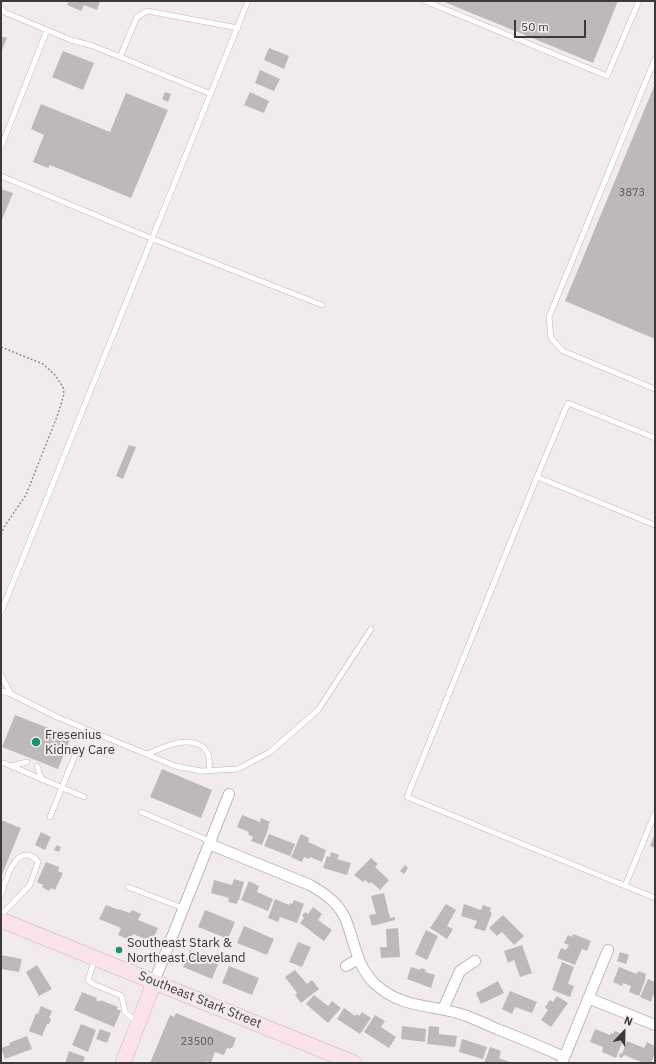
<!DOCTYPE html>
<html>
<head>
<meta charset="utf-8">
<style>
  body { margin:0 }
  #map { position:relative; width:656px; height:1064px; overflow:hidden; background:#f2ebec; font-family:"IBM Plex Sans",sans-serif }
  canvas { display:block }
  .frame { position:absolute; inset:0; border:2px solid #3b3939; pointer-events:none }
  .north { position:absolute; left:604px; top:1012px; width:40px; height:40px; -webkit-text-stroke:3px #f2ebec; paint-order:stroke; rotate:22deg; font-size:11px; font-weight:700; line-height:16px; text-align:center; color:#3b3939 }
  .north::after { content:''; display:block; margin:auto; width:14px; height:18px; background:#3b3939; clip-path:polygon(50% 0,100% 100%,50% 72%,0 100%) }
  .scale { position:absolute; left:514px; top:20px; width:72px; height:18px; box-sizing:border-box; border:2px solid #3b3939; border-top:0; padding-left:5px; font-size:12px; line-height:14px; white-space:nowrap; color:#3b3939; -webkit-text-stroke:3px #f2ebec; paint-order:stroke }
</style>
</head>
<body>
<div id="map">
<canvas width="656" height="1064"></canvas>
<div class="frame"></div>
<div class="north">N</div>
<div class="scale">50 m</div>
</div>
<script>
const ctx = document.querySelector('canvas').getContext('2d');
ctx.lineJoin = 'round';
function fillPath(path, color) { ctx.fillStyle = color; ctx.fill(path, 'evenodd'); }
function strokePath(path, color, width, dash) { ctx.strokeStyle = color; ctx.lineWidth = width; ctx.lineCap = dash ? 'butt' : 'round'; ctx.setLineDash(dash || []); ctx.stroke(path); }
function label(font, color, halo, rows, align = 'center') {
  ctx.font = font + ' "IBM Plex Sans",sans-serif'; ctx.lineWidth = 4; ctx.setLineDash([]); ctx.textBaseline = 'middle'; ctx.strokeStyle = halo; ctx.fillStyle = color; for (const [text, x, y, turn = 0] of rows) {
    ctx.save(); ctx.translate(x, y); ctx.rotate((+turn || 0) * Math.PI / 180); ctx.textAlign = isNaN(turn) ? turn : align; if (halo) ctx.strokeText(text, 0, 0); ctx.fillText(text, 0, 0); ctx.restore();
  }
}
fillPath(new Path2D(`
  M69 1H100L97 10 84 5 81 11 67 5Z
  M442 1H618L593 63Z
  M1 36 7 38 1 53Z
  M269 48 289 56 284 69 264 60Z
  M63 51 94 63 83 90 52 77Z
  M260 70 280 79 274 91 255 83Z
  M655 84V339L565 301Z
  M165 92 171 94 168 102 162 99Z
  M250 92 269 101 264 113 244 105Z
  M126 93 168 110 131 198 50 165 48 168 33 162 44 135 31 129 41 104 110 132Z
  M1 189 13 193 1 222Z
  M129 445 136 447 123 479 116 476Z
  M15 715 71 737 58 769 2 747Z
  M162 769 212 790 201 818 150 797Z
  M242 815 260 822 261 818 270 822 268 826 269 827 262 845 251 841 253 837 248 834 249 832 237 827Z
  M1 820 21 828 1 877Z
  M41 832 51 837 45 850 35 845Z
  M655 833V848L650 846Z
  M269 834 295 844 290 856 264 846Z
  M301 834 309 838 308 842 326 850 322 862 310 857 309 859 304 857 302 862 291 857Z
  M57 845 61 847 59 852 54 850Z
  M331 852 339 855 337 859 351 863 347 875 323 868 327 856 330 857Z
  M371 858 378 864 375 867 389 880 380 890 371 882 370 884 365 880 363 882 354 875Z
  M46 862 59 867 58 871 63 873 55 890 51 888 49 891 42 887 43 885 37 882Z
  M405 865 408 868 404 874 400 871Z
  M234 879 244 882 239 900H238L237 904 228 902 229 898 211 893 214 880 232 885Z
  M249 881 259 886 257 892 273 899 268 911 241 900Z
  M384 893 390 918 395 917V920L372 926 369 915 376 914 371 896Z
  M275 899 289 905 290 903 292 904 294 900 304 904 297 923 280 917 278 922 268 918Z
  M446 904 456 910 447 926 453 929 447 939 430 928Z
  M464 904 481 910 483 905 491 908 490 912 492 913 485 931 474 928 477 921 461 916Z
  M106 905 119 910V909L130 913 132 910 141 914 138 920 158 928 152 942 133 934 130 940 118 935 121 928 99 919Z
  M313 907 322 914 318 920 332 930 324 941 300 923 304 918 302 916 305 912 308 914Z
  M205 910 235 922 228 939 198 927Z
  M503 915 524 936 514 945 502 932 497 936 489 928Z
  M244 926 274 939 267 955 237 943Z
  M398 928 400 957 381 958 380 947H387L386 929Z
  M426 930 438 936 427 960 415 954Z
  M573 934 591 941 587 951 582 949 575 965 557 958 561 948 566 950 569 945 564 943 568 935 572 937Z
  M298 942 311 947 302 967 289 962Z
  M522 945 532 973 520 977 514 960 508 963 504 951Z
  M190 950 219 962 212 979 183 967Z
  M620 952 629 955 626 964 617 961Z
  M1 955 22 959 19 972 1 969Z
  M562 962 574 967 568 984 574 986 570 997 552 990Z
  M37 965 52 989 39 996 26 972Z
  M229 966 259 978 252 995 222 983Z
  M411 967 420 970 421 968 426 970 425 972 435 975 431 988 407 979Z
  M619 967 637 974 638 971 646 974 645 978H646L639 996 629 992 631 986 623 983 622 986 613 982Z
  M295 970 307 984 312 980 319 989 301 1003 295 995 297 993 285 977Z
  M648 979 655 982V996L653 995 651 1002 640 997Z
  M498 981 504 993 481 1004 476 993Z
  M510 991 537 1002 532 1013 515 1007 512 1014 502 1009Z
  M82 992 97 998 96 1000 100 1002V1000L118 1007 117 1009 121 1011 114 1027 74 1010Z
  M314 995 328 1006 332 1001 341 1008 328 1023 306 1004Z
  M557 996 568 1003 551 1027 541 1020 548 1010 545 1007 550 1000 553 1002Z
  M41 1006 52 1011 49 1018 51 1019 49 1024H47L42 1036 29 1031 36 1013 38 1014Z
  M344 1008 355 1016 357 1014 359 1016 362 1012 371 1018 360 1034 337 1019Z
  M176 1013 236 1038 233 1047 229 1049 227 1048 224 1055 215 1052 211 1063 206 1061 205 1063H150L170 1015 174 1017Z
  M375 1015 385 1021 381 1027 396 1037 389 1048 364 1032Z
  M81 1024 96 1030 88 1052 72 1045Z
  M402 1026 426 1029 425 1042 401 1039Z
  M429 1026 439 1027V1034L457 1036 455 1047 427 1044Z
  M100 1029 111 1033 107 1043 96 1039Z
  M595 1029 610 1035 611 1033 613 1034 615 1031 625 1035 616 1058 602 1052 603 1047 590 1042Z
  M27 1036 32 1049 5 1059 1 1048 10 1045 9 1043Z
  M462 1039 487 1047 483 1059 459 1052Z
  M627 1041 644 1048 647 1042 655 1046V1053L651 1063H644L624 1055 622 1058 619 1057 620 1053 622 1054Z
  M490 1047 501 1051 499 1058 512 1063H484Z
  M69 1051 85 1057 83 1063H65Z`), '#bfb8ba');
const lane = new Path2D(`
  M425 1 607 76 639 1
  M1 8 4 12 47 30
  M120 57 137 17 147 11 238 28
  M655 59 549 317 551 338 563 351 655 389
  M1 147 47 30 71 40 93 46 211 94
  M1 176 153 239 322 305
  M537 477 568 403 655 438
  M655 525 537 477 407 797 655 898
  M1 612 248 1
  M1 675 11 694
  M1 691 11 694 57 717 175 766 201 771 238 769 270 752 318 710 371 629
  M147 754C164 747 187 735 203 747 206 750 209 754 209 758 210 762 209 766 209 770
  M1 763H4L84 797
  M11 766 27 762
  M37 766 42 780
  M141 812 210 841
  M50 817 76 753
  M625 886 655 813
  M128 887 183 908
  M1 895C5 883 12 853 28 855 32 856 36 858 38 862L30 885 1 915
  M95 959 88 980 93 984 120 995 122 997 125 1012 136 1021`);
const street = new Path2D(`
  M209 844 310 885C326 894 341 905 347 923 355 944 357 966 374 983 401 1009 431 1004 464 1015 475 1019 486 1024 497 1029 520 1038 542 1047 564 1057
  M346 966 358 959
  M154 982 229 794
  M588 998 655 1025
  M443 1009 460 971 475 961
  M562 1063 608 950`);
const secondary = new Path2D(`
  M1 920 354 1063
  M123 1063 154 982`);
strokePath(lane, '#beb7b9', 6);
strokePath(street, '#beb7b9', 12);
strokePath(secondary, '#beb7b9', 16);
strokePath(new Path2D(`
  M1 347 43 364 55 375 63 387 64 394 58 414 26 495 4 527 1 535`), '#969192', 1.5, [2, 2]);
strokePath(lane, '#fff', 5);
strokePath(street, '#fff', 10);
strokePath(secondary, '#fce3ea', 15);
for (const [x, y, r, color] of [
  [36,742,5,"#189074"],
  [119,950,4,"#189074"]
]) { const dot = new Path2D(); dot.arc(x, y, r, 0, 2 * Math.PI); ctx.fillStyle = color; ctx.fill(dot); strokePath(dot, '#f2ebec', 1.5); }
label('11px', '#5c5959', null, [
  ["3873",632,193],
  ["23500",197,1042]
]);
label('13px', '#3b3939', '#f2ebec', [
  ["Fresenius",45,735],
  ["Kidney Care",45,750],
  ["Southeast Stark &",127,943],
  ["Northeast Cleveland",127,958]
], 'left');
label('13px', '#3b3939', '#f2ebec', [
  ["Southeast Stark Street",200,1000,22]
]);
</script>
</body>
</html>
